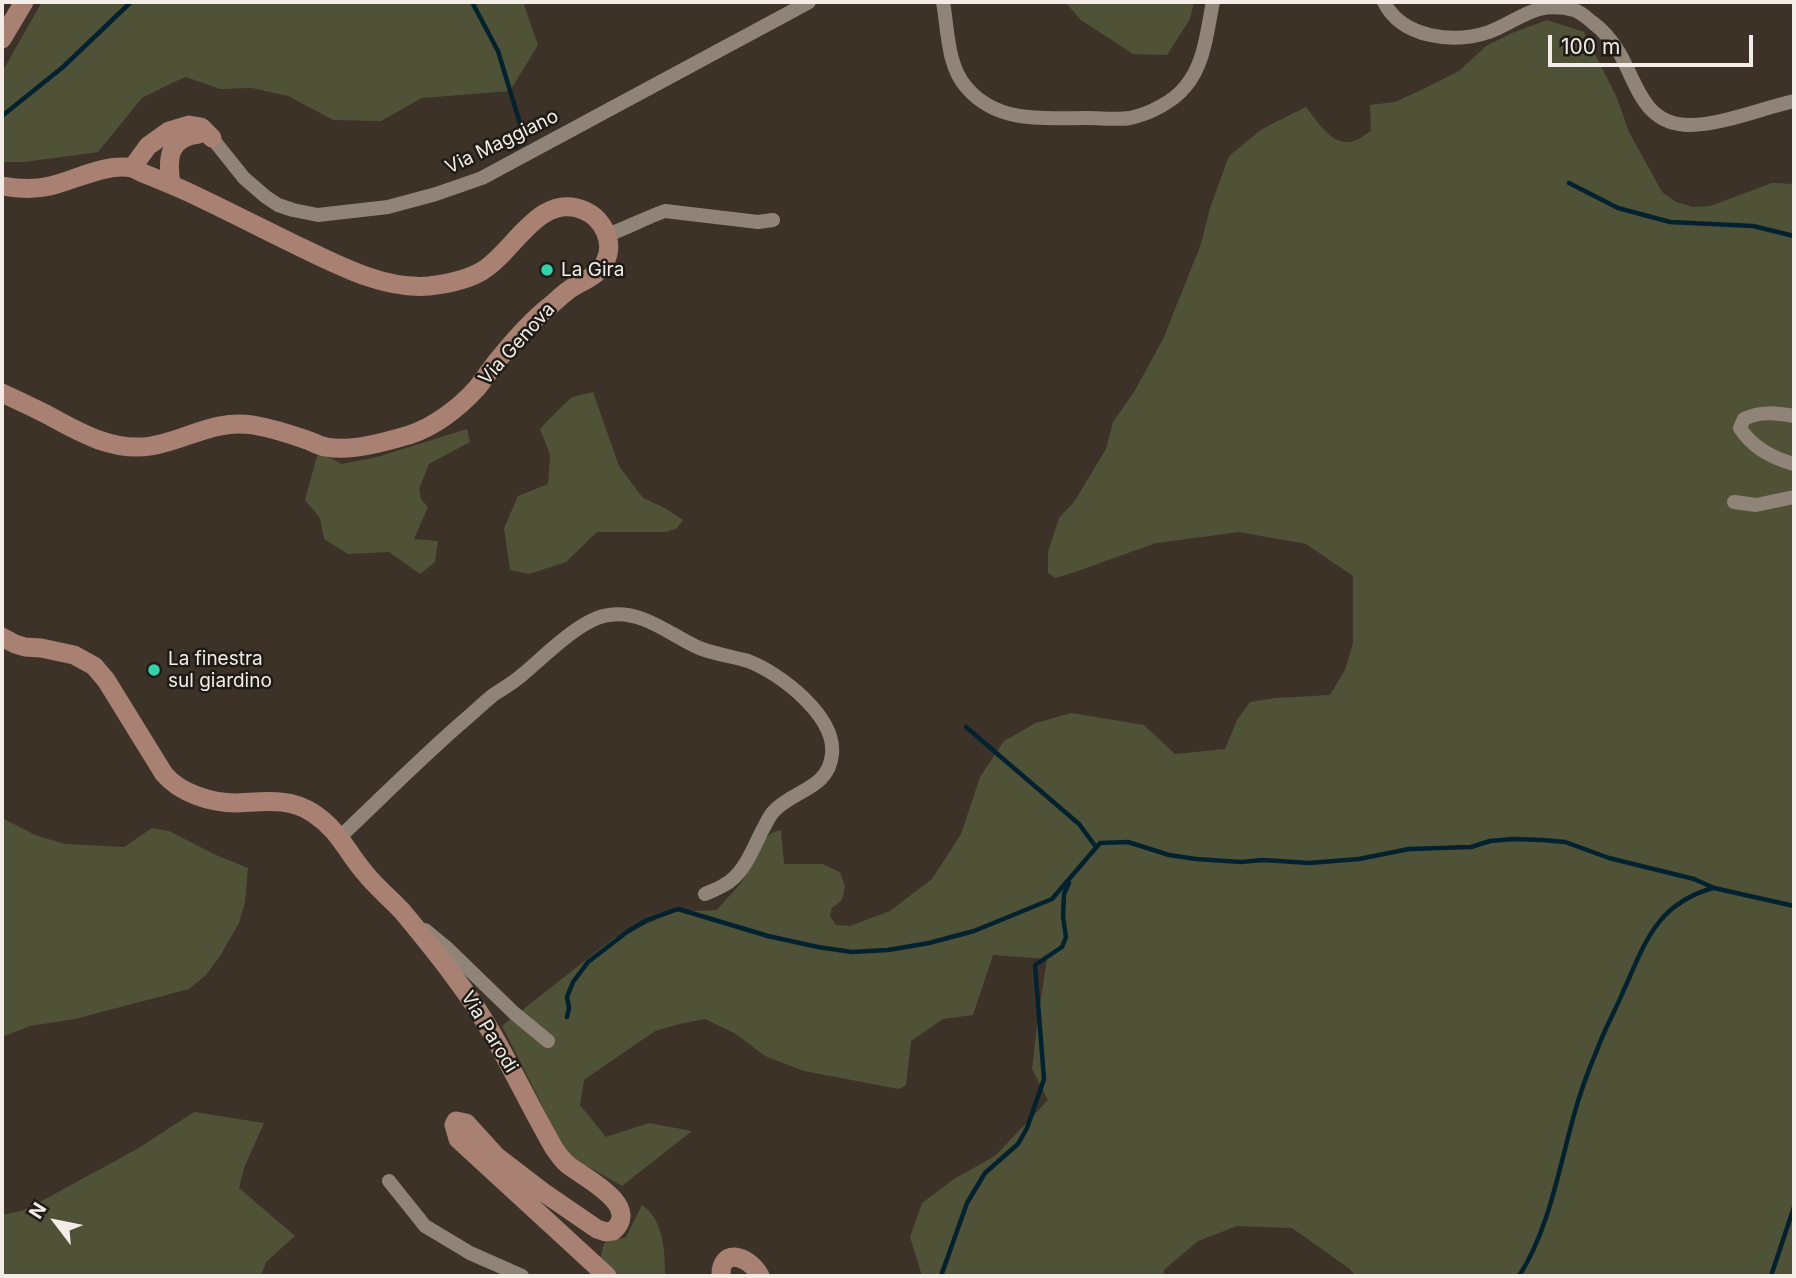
<!DOCTYPE html>
<html>
<head>
<meta charset="utf-8">
<style>
  body { margin:0 }
  #map { position:relative; width:1796px; height:1278px; overflow:hidden; background:#3c3228; font-family:Inter,sans-serif }
  canvas { display:block }
  .frame { position:absolute; inset:0; border:4px solid #f4ede7; pointer-events:none }
  .north { position:absolute; left:21px; top:1187px; width:70px; height:70px; -webkit-text-stroke:5px #1f1b16; paint-order:stroke; rotate:302deg; font-size:19px; font-weight:700; line-height:28px; text-align:center; color:#f4ede7 }
  .north::after { content:''; display:block; margin:auto; width:24px; height:32px; background:#f4ede7; clip-path:polygon(50% 0,100% 100%,50% 72%,0 100%) }
  .scale { position:absolute; left:1548px; top:35px; width:205px; height:32px; box-sizing:border-box; border:4px solid #f4ede7; border-top:0; padding-left:9px; font-size:21px; line-height:24px; white-space:nowrap; color:#f4ede7; -webkit-text-stroke:5px #1f1b16; paint-order:stroke }
</style>
</head>
<body>
<div id="map">
<canvas width="1796" height="1278"></canvas>
<div class="frame"></div>
<div class="north">N</div>
<div class="scale">100 m</div>
</div>
<script>
const ctx = document.querySelector('canvas').getContext('2d');
ctx.lineJoin = 'round';
function fillPath(path, color) { ctx.fillStyle = color; ctx.fill(path, 'evenodd'); }
function strokePath(path, color, width, dash) { ctx.strokeStyle = color; ctx.lineWidth = width; ctx.lineCap = dash ? 'butt' : 'round'; ctx.setLineDash(dash || []); ctx.stroke(path); }
function label(font, color, halo, rows, align = 'center') {
  ctx.font = font + ' Inter,sans-serif'; ctx.lineWidth = 5; ctx.setLineDash([]); ctx.textBaseline = 'middle'; ctx.strokeStyle = halo; ctx.fillStyle = color; for (const [text, x, y, turn = 0] of rows) {
    ctx.save(); ctx.translate(x, y); ctx.rotate((+turn || 0) * Math.PI / 180); ctx.textAlign = isNaN(turn) ? turn : align; if (halo) ctx.strokeText(text, 0, 0); ctx.fillText(text, 0, 0); ctx.restore();
  }
}
fillPath(new Path2D(`
  M42 2H523L538 45 510 91 422 98 381 121 333 120 288 96 252 88 220 89 186 77 172 83 142 98 98 152 25 162H2V72Z
  M1065 2H1194L1190 19 1167 55 1133 54 1081 20Z
  M1547 20 1584 32 1617 98 1629 132 1662 192 1676 202 1693 207 1710 206 1772 183 1794 184V1276H1355L1350 1269 1292 1228 1237 1226 1198 1241 1164 1270 1163 1276H922L910 1237 922 1203 954 1179 995 1156 1048 1100 1032 1069 1038 1018 1047 959 993 955 973 1015 943 1019 911 1041 906 1085 899 1089 804 1071 765 1056 736 1034 705 1019 680 1024 655 1031 584 1080 580 1105 606 1137 649 1123 692 1131 622 1186 573 1158 554 1131 534 1089 502 1026 614 938 674 912 717 910C725 900 735 891 742 881 755 863 757 834 781 830L784 864H822L840 872 845 886 842 900 832 908 830 916 836 925 850 926 890 911 932 879 961 834 980 777 1004 741 1036 723 1071 713 1144 725 1175 754 1225 749 1237 720 1250 702 1276 698 1330 695 1345 670 1353 643V576L1306 544 1239 532 1156 543 1075 572 1055 578 1048 573V552L1059 518 1074 502 1106 449 1113 422 1134 392 1163 339 1201 244 1210 208 1229 156 1262 129 1306 107C1318 122 1334 150 1356 140 1361 138 1366 134 1371 131L1370 105 1395 102 1419 91 1459 71 1486 46 1512 33Z
  M593 392 619 466 643 498 665 508 683 520 677 528 667 532H597L566 562 529 574 510 570 504 528 518 496 548 484 550 455 540 429 551 417 572 397Z
  M467 429 470 442 429 464 419 489 421 499 428 507 414 539 438 541 435 562 420 574 389 552 348 554 324 539 320 518 305 500 318 452 342 464 377 457Z
  M2 818 35 835 65 844 124 847 152 828 169 831 216 855 248 868 245 902 239 923 220 956 206 975 189 989 75 1019 30 1026 2 1037Z
  M194 1112 264 1123 244 1168 239 1188 295 1236 266 1262 261 1276H2V1215L22 1211 49 1197 137 1149Z
  M642 1205C664 1220 665 1252 665 1276H619L600 1259 604 1243 626 1237Z`), '#4f5237');
strokePath(new Path2D(`
  M472 2 498 51 522 130 516 147
  M2 116 63 67 131 2
  M1569 183 1618 208 1670 222 1753 226 1794 236
  M966 727 1079 824 1096 847
  M567 1017 569 1008 567 997 573 982 588 962 627 932 647 920 678 909 768 936 818 947 852 952 888 950 929 943 974 931 1052 899 1100 843 1128 842 1169 855 1196 859 1241 862 1263 860 1309 863 1359 859 1409 849 1471 847 1490 841 1513 839 1542 840 1565 842 1609 858 1694 879 1714 888 1794 906
  M941 1276 967 1203 985 1173 1018 1144 1027 1128 1044 1079 1035 965 1062 947 1066 937 1063 917 1064 894 1069 883
  M1519 1276C1549 1230 1559 1168 1574 1115 1580 1093 1588 1071 1597 1050 1604 1030 1615 1011 1623 992 1645 943 1656 904 1713 888
  M1771 1276 1794 1207`), '#032230', 4.5);
strokePath(new Path2D(`
  M943 2C948 30 947 66 967 88 998 124 1045 118 1087 118 1101 118 1116 120 1130 118 1149 114 1173 102 1185 87 1205 64 1207 30 1213 2
  M1384 2C1402 38 1454 44 1489 32 1521 20 1534 0 1574 10 1581 12 1587 18 1592 22 1603 30 1613 42 1620 54 1638 86 1644 125 1690 125 1721 125 1763 108 1794 101
  M212 138 244 178 266 197 278 205 293 210 318 215 388 207 436 194 482 178 809 2
  M607 235C627 228 645 218 665 211L758 222 773 220
  M1794 416C1776 413 1760 411 1744 419L1740 428C1752 447 1772 458 1794 464
  M1734 502 1756 505 1794 497
  M340 837C380 799 419 760 460 724 471 715 481 705 492 696 502 689 513 683 522 675 544 657 581 618 609 615 642 610 669 634 697 647 713 654 731 656 748 661 780 673 836 716 832 754 829 789 793 790 774 811 769 816 766 824 763 829 753 848 744 875 724 885 718 889 711 891 705 894
  M425 930 448 949 514 1013 548 1041
  M389 1181 425 1226 470 1253 522 1276`), '#908478', 14);
strokePath(new Path2D(`
  M2 39 24 2
  M132 168 148 146 169 131 189 125 201 127 212 138
  M171 184C167 159 168 137 199 134
  M2 186C19 189 33 190 50 186 75 180 106 163 132 168 136 169 140 172 145 174 160 180 175 186 190 193 226 210 261 228 296 245 336 264 383 290 429 286 446 284 467 280 482 271 514 252 539 192 583 210 603 218 615 242 605 262 599 275 585 280 573 287 565 292 558 299 551 305 533 319 517 337 502 355 493 365 486 377 477 388 459 408 434 427 409 435 385 442 350 452 326 447 319 446 313 442 307 440 290 434 270 428 253 425 214 419 187 440 151 446 112 452 79 432 46 414 32 407 17 400 2 393
  M2 637 15 644 25 647 41 648 74 655 94 666 106 680 164 774C180 793 211 803 236 803 263 802 289 797 313 813 340 831 346 851 365 873 376 887 390 898 402 911 421 934 441 958 458 982 497 1033 522 1093 554 1148 558 1154 562 1160 568 1165 585 1178 642 1206 613 1231L606 1232 597 1229 543 1192 496 1156 466 1123 456 1121 454 1125 458 1139 607 1276
  M721 1276C720 1247 749 1255 760 1276`), '#a98172', 19);
for (const [x, y, r, color] of [
  [547,270,7,"#31d4a9"],
  [154,670,7,"#31d4a9"]
]) { const dot = new Path2D(); dot.arc(x, y, r, 0, 2 * Math.PI); ctx.fillStyle = color; ctx.fill(dot); strokePath(dot, '#1f1b16', 2.5); }
label('19px', '#f4ede7', '#1f1b16', [
  ["Via Maggiano",502,142,-26],
  ["Via Genova",517,344,-48],
  ["Via Parodi",489,1032,59]
]);
label('19px', '#f4ede7', '#1f1b16', [
  ["La Gira",561,270],
  ["La finestra",168,659],
  ["sul giardino",168,681]
], 'left');
</script>
</body>
</html>
